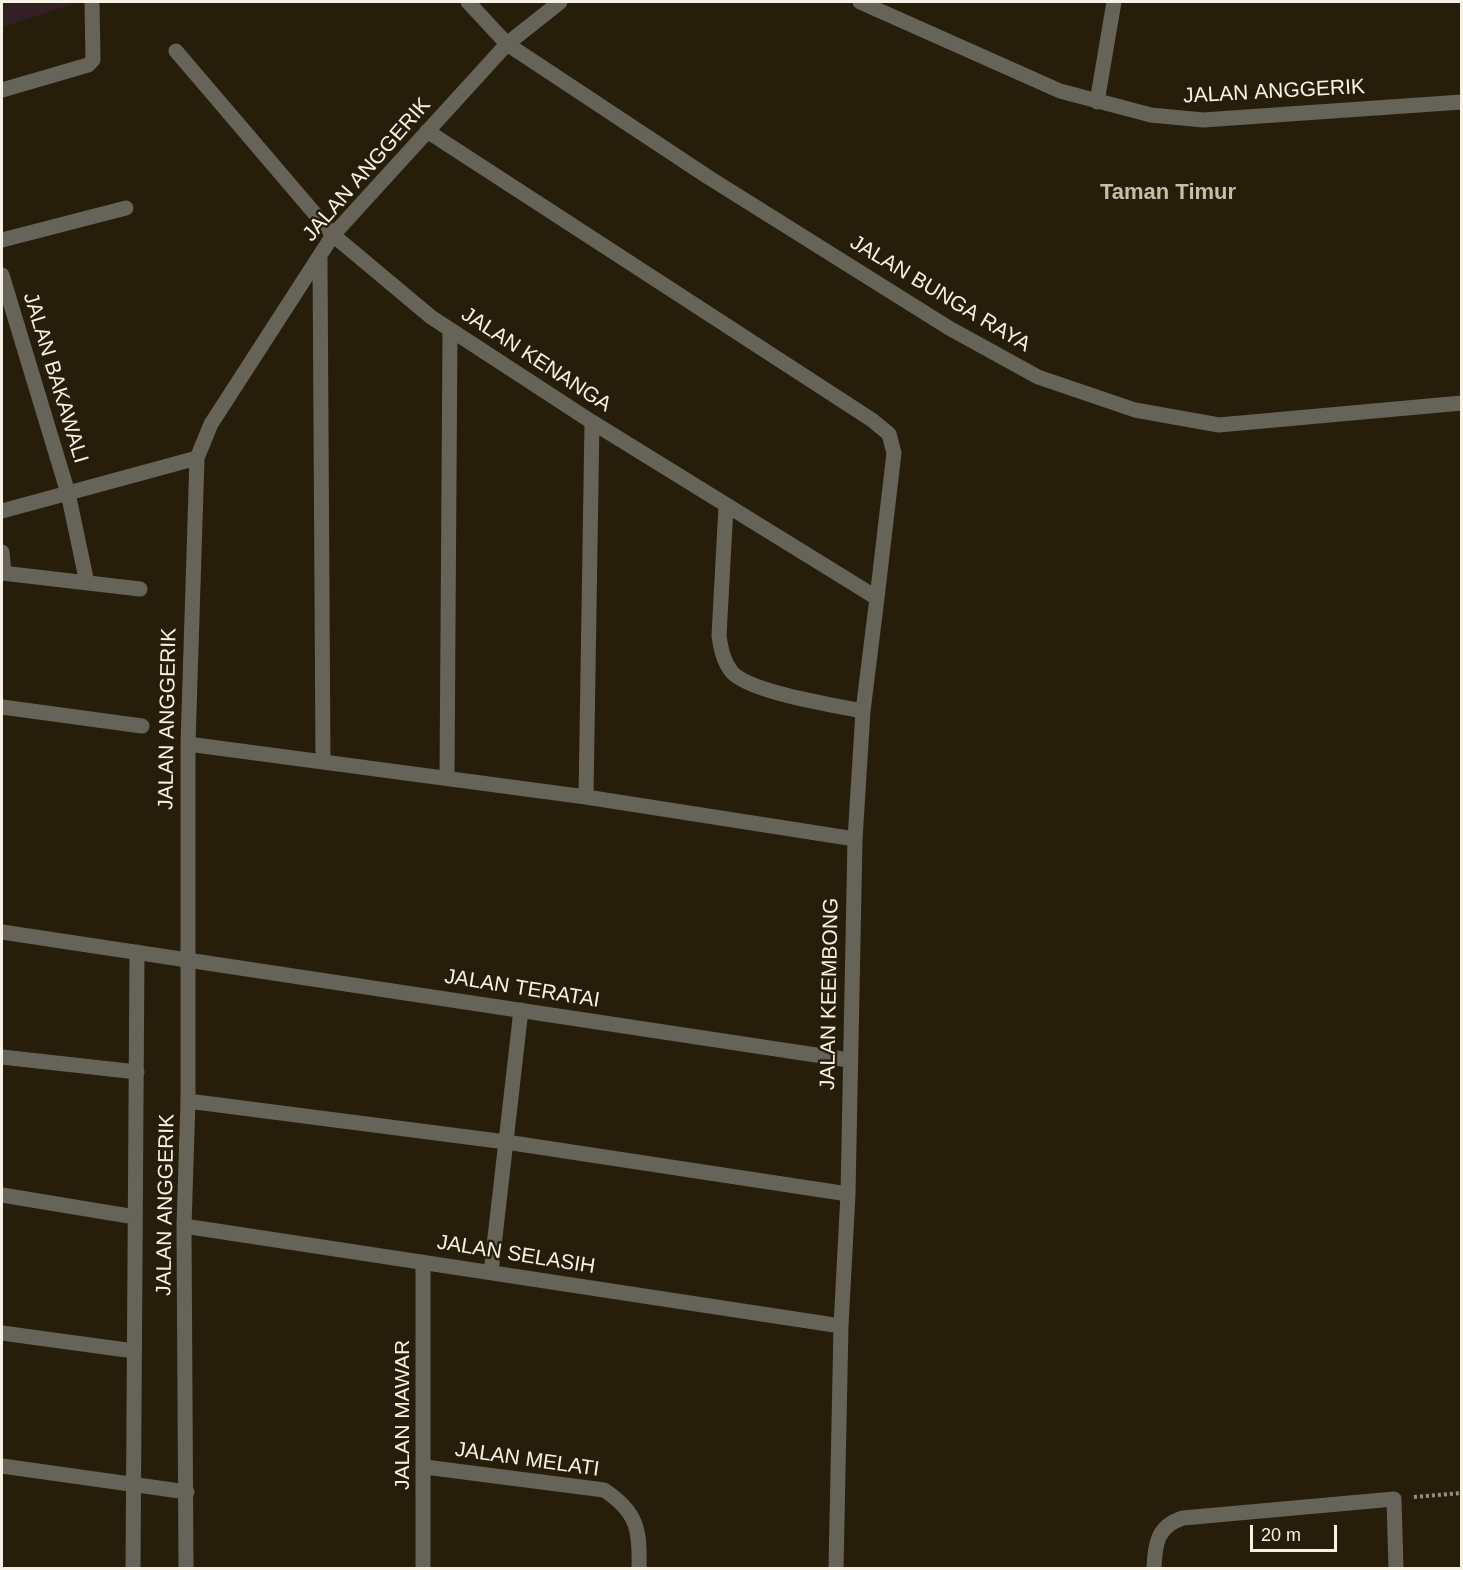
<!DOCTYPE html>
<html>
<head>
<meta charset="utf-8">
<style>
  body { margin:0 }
  #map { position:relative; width:1463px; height:1570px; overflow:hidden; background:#261e0b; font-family:Helvetica,sans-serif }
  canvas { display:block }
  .frame { position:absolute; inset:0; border:3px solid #f8f2e6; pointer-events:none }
  .scale { position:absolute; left:1250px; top:1525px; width:87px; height:27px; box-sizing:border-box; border:3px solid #f8f2e6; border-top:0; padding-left:8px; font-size:18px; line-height:21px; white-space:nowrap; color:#f8f2e6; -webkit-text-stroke:4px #261e0b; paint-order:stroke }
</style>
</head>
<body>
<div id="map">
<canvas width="1463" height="1570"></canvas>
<div class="frame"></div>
<div class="scale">20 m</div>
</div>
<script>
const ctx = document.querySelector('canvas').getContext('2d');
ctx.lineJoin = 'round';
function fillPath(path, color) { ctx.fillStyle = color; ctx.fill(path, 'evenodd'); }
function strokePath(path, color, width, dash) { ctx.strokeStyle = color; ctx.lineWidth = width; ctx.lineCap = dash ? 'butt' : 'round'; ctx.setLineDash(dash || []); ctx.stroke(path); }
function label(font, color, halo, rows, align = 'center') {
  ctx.font = font + ' Helvetica,sans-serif'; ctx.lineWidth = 5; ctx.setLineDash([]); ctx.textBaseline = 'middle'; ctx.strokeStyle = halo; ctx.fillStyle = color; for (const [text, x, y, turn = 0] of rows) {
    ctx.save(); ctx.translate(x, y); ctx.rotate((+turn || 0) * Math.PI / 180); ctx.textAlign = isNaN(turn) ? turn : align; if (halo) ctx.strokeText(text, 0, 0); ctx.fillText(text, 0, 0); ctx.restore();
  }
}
fillPath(new Path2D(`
  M2 2H80L2 27Z`), '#322025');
strokePath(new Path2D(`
  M1414 1497 1462 1493`), '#958f7f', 4, [3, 3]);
strokePath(new Path2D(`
  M468 2 507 44 708 177 949 328 1038 377 1135 410 1219 425 1462 403
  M860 2 1060 91 1151 115 1203 120 1462 102
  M176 51 333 235 431 317 592 422 877 598 863 711 855 839 848 1194 841 1326 836 1568
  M2 90 88 65 93 60 92 2
  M1097 102 1114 2
  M427 131 872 420 889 434 894 453 877 598
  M2 240 126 208
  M320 258 323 762
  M2 275 68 493 87 583
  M726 506 719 636C721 649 723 660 731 671 747 692 834 705 863 711
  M2 511 197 458
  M2 552 4 573
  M2 573 140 589
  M2 707 142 726
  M188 744 586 797 855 839
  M447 778 450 331
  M586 797 592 422
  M2 932 849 1060
  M2 1057 137 1072
  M188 1101 506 1142 848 1194
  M2 1195 135 1217
  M184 1226 841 1326
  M491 1272 521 1010
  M2 1333 134 1351
  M2 1466 187 1492
  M425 1467 604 1490C638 1512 640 1531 639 1568
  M133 1568 137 952
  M186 1568 184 1226 188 1101V744L197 458 211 424 333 235 507 44 560 2
  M423 1568V1262
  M1154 1568C1155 1544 1157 1526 1183 1518L1394 1499 1396 1568`), '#666359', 15);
label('21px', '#f8f2e6', '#261e0b', [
  ["JALAN ANGGERIK",1274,92,-3],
  ["JALAN ANGGERIK",367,170,-49],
  ["JALAN BUNGA RAYA",940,294,31],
  ["JALAN KENANGA",536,360,33],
  ["JALAN BAKAWALI",55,378,73],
  ["JALAN ANGGERIK",168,719,-89],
  ["JALAN TERATAI",522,989,9],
  ["JALAN KEEMBONG",830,994,-89],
  ["JALAN ANGGERIK",166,1205,-89],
  ["JALAN SELASIH",516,1255,9],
  ["JALAN MAWAR",403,1415,-90],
  ["JALAN MELATI",527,1460,8]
]);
label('bold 22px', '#c8bda6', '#261e0b', [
  ["Taman Timur",1168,193]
]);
</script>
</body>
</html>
